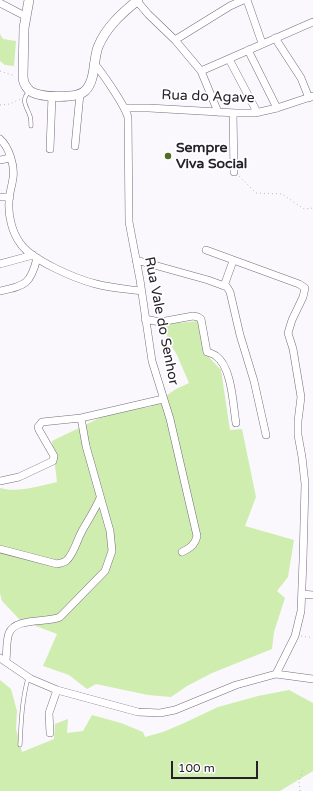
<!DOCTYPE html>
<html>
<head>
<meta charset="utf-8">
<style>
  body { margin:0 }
  #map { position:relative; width:313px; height:791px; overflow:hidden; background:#faf8fd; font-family:"Varela Round",sans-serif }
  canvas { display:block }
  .scale { position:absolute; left:171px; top:761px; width:87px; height:18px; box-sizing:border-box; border:2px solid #26212a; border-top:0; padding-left:5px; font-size:12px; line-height:14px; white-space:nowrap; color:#26212a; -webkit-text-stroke:3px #fff; paint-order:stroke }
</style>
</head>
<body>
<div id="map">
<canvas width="313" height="791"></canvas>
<div class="scale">100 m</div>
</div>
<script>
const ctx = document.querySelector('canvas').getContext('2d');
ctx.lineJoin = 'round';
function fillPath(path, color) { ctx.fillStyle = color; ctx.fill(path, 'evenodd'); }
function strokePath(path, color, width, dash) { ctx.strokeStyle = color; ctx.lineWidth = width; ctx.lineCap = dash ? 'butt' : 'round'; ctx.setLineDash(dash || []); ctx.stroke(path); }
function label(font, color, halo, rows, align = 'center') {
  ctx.font = font + ' "Varela Round",sans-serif'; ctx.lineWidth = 3.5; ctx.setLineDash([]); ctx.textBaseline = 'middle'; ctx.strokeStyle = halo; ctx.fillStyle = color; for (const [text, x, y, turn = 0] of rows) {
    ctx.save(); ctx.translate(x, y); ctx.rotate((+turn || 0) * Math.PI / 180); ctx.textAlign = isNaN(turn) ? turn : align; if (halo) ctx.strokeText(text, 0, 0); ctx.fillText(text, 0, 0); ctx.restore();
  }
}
fillPath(new Path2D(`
  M0 34 3 39 16 41 14 66 5 65 0 61Z
  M199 321 206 354 221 370 230 430 242 429 256 497 245 526 294 540 288 577 277 591 285 598 274 632 272 649 212 673 187 686 171 697 148 695 96 684 87 689 69 675 43 666 57 634 20 620 2 601 0 593V488C18 493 39 486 57 482L52 441 114 411 150 407 176 389 189 383 177 355 168 340 165 324Z
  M0 680 11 689 17 711 16 729 22 752 54 739 55 724 68 719 67 733 83 731 92 715 121 723 143 732 145 737 163 732 182 724 218 707 258 696 289 690 313 703V771L280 791H0Z`), '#ceedae');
const lane = new Path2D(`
  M29 92C20 100 27 107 30 116 31 119 31 123 31 126
  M20 745C21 722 22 700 28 678`);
const street = new Path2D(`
  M247 0 262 43
  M137 1 148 14 175 40 201 71 218 112
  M0 3 25 16
  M275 38 301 78 309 98
  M175 40 230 6 243 0
  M248 50 277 108
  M229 59 257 112
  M94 63C103 74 124 104 128 117L129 222 140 280 152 361 170 419 197 536C195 545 190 548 182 552
  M201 71 313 22
  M125 108H149L236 113H255L277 108 313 96
  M233 113 234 172
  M0 139C9 147 15 166 13 178 12 186 9 194 9 202 8 215 12 232 20 243 31 260 76 279 96 284 111 288 126 289 141 291
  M75 146 80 94
  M50 149 52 96
  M0 160 10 158
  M0 197H10
  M206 250 299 284 305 288 303 297 292 320 288 333 293 349 301 397 298 421V435L302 457 305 484 303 560 301 611 295 636 276 674
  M136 260 208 280 227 287 230 292 240 335 254 381 266 435
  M0 264 33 255
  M224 286 233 261
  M0 291C26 286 31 283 37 258
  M145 319 160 322 193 316 198 317 201 319 207 352C210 353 214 354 216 356 232 367 233 405 236 423
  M0 481 19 477 53 461 54 456 39 430 38 427 42 422 81 418 163 399
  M0 549 57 564C60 563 63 563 66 561 74 554 77 540 82 531 88 520 95 510 100 498
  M302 594 313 595
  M0 658 31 679 57 690 138 712 160 713 175 710 236 685 276 674 313 679
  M6 661C7 652 6 641 9 633 16 617 47 623 60 617L105 571 112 551 110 531 86 446 81 418
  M50 733 49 713 57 690`);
const secondary = new Path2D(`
  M29 0 24 28 23 76C23 81 25 86 29 90 38 98 76 99 85 91 96 80 93 60 98 47 106 27 122 13 138 0`);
strokePath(lane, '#776b80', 4.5);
strokePath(street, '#776b80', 8);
strokePath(secondary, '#776b80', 10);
strokePath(new Path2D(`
  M0 71 15 76
  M0 105 10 104 20 99
  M239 176 256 193 282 194 304 209 313 208
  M301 636 313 638
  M300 791 299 782 303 768`), '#bab7bd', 1, [1, 3]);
strokePath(lane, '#fff', 3.5);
strokePath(street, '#fff', 7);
strokePath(secondary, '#fff', 9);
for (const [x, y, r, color] of [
  [168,156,4,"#4e6e23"]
]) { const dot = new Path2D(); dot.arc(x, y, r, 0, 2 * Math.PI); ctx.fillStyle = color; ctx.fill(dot); strokePath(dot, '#fff', 1.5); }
label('14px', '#26212a', '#fff', [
  ["Rua do Agave",208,97,2],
  ["Rua Vale do Senhor",161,321,79]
]);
label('bold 14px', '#26212a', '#fff', [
  ["Sempre",176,148],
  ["Viva Social",176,164]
], 'left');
</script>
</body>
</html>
